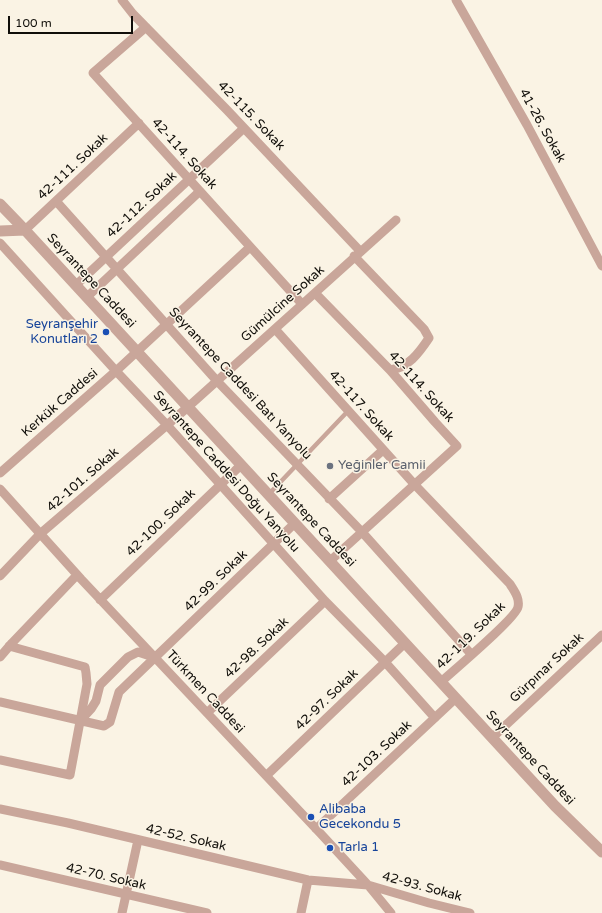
<!DOCTYPE html>
<html>
<head>
<meta charset="utf-8">
<style>
  body { margin:0 }
  #map { position:relative; width:602px; height:913px; overflow:hidden; background:#faf3e4; font-family:"Varela Round",sans-serif }
  canvas { display:block }
  .scale { position:absolute; left:8px; top:16px; width:125px; height:18px; box-sizing:border-box; border:2px solid #100e09; border-top:0; padding-left:5px; font-size:12px; line-height:14px; white-space:nowrap; color:#100e09; -webkit-text-stroke:3px #faf3e4; paint-order:stroke }
</style>
</head>
<body>
<div id="map">
<canvas width="602" height="913"></canvas>
<div class="scale">100 m</div>
</div>
<script>
const ctx = document.querySelector('canvas').getContext('2d');
ctx.lineJoin = 'round';
function strokePath(path, color, width, dash) { ctx.strokeStyle = color; ctx.lineWidth = width; ctx.lineCap = dash ? 'butt' : 'round'; ctx.setLineDash(dash || []); ctx.stroke(path); }
function label(font, color, halo, rows, align = 'center') {
  ctx.font = font + ' "Varela Round",sans-serif'; ctx.lineWidth = 3; ctx.setLineDash([]); ctx.textBaseline = 'middle'; ctx.strokeStyle = halo; ctx.fillStyle = color; for (const [text, x, y, turn = 0] of rows) {
    ctx.save(); ctx.translate(x, y); ctx.rotate((+turn || 0) * Math.PI / 180); ctx.textAlign = isNaN(turn) ? turn : align; if (halo) ctx.strokeText(text, 0, 0); ctx.fillText(text, 0, 0); ctx.restore();
  }
}
strokePath(new Path2D(`
  M269 494 348 411`), '#c9a69a', 4.5);
strokePath(new Path2D(`
  M122 0 133 14 227 110 360 251
  M456 0 527 125 602 266
  M146 27 93 73 302 304
  M56 201 217 381 362 532 471 654
  M25 230 139 123
  M0 243 116 371 167 425 325 601 385 662 435 718
  M354 256 424 329 429 338C419 353 408 368 390 370
  M76 285 244 128
  M315 293 390 370 435 422 457 446 330 561
  M87 297 200 191
  M275 329 415 485 510 584C514 591 520 598 518 607 516 618 454 670 441 682
  M0 473 116 371 250 247
  M0 489 81 579 321 834 368 885 391 913
  M329 499 383 450
  M0 576 40 534 188 407 396 220
  M100 600 241 465
  M0 657 12 643 77 575
  M0 702 104 726 110 722 119 692 295 523
  M207 713 325 601
  M80 721 91 709 96 701 100 685 128 657 138 652 153 657
  M492 738 602 635
  M0 760 70 775 87 684 86 673 85 667 9 646
  M267 775 405 643
  M0 809 68 823 308 880 368 885 429 903 470 913
  M316 829 456 698
  M0 865 207 913
  M122 913 138 840
  M301 913 308 880`), '#c9a69a', 9);
strokePath(new Path2D(`
  M0 204 25 230 555 806 602 852
  M0 231 25 230`), '#c9a69a', 11);
for (const [x, y, r, color] of [
  [106,332,4,"#1a4fb4"],
  [330,466,4,"#6b7280"],
  [311,817,4,"#1a4fb4"],
  [330,848,4,"#1a4fb4"]
]) { const dot = new Path2D(); dot.arc(x, y, r, 0, 2 * Math.PI); ctx.fillStyle = color; ctx.fill(dot); strokePath(dot, '#faf3e4', 1.5); }
label('13px', '#100e09', '#faf3e4', [
  ["42-115. Sokak",251,116,46],
  ["41-26. Sokak",542,126,61],
  ["42-114. Sokak",184,154,48],
  ["42-111. Sokak",73,167,-43],
  ["42-112. Sokak",142,205,-43],
  ["Seyrantepe Caddesi",91,281,47],
  ["Gümülcine Sokak",283,304,-42],
  ["Seyrantepe Caddesi Batı Yanyolu",240,384,47],
  ["42-114. Sokak",421,387,48],
  ["Kerkük Caddesi",60,403,-41],
  ["42-117. Sokak",361,406,48],
  ["Seyrantepe Caddesi Doğu Yanyolu",226,472,48],
  ["42-101. Sokak",83,480,-41],
  ["Seyrantepe Caddesi",311,520,47],
  ["42-100. Sokak",161,523,-44],
  ["42-99. Sokak",216,581,-44],
  ["42-119. Sokak",471,636,-44],
  ["42-98. Sokak",257,648,-43],
  ["Gürpınar Sokak",547,668,-43],
  ["Türkmen Caddesi",205,692,47],
  ["42-97. Sokak",327,700,-44],
  ["42-103. Sokak",377,754,-43],
  ["Seyrantepe Caddesi",530,758,47],
  ["42-52. Sokak",186,838,13],
  ["42-70. Sokak",106,877,13],
  ["42-93. Sokak",422,887,15]
]);
label('13px', '#164399', '#faf3e4', [
  ["Seyranşehir",98,325,"right"],
  ["Konutları 2",98,340,"right"],
  ["Alibaba",319,810],
  ["Gecekondu 5",319,825],
  ["Tarla 1",338,848]
], 'left');
label('13px', '#5b616d', '#faf3e4', [
  ["Yeğinler Camii",338,466]
], 'left');
</script>
</body>
</html>
